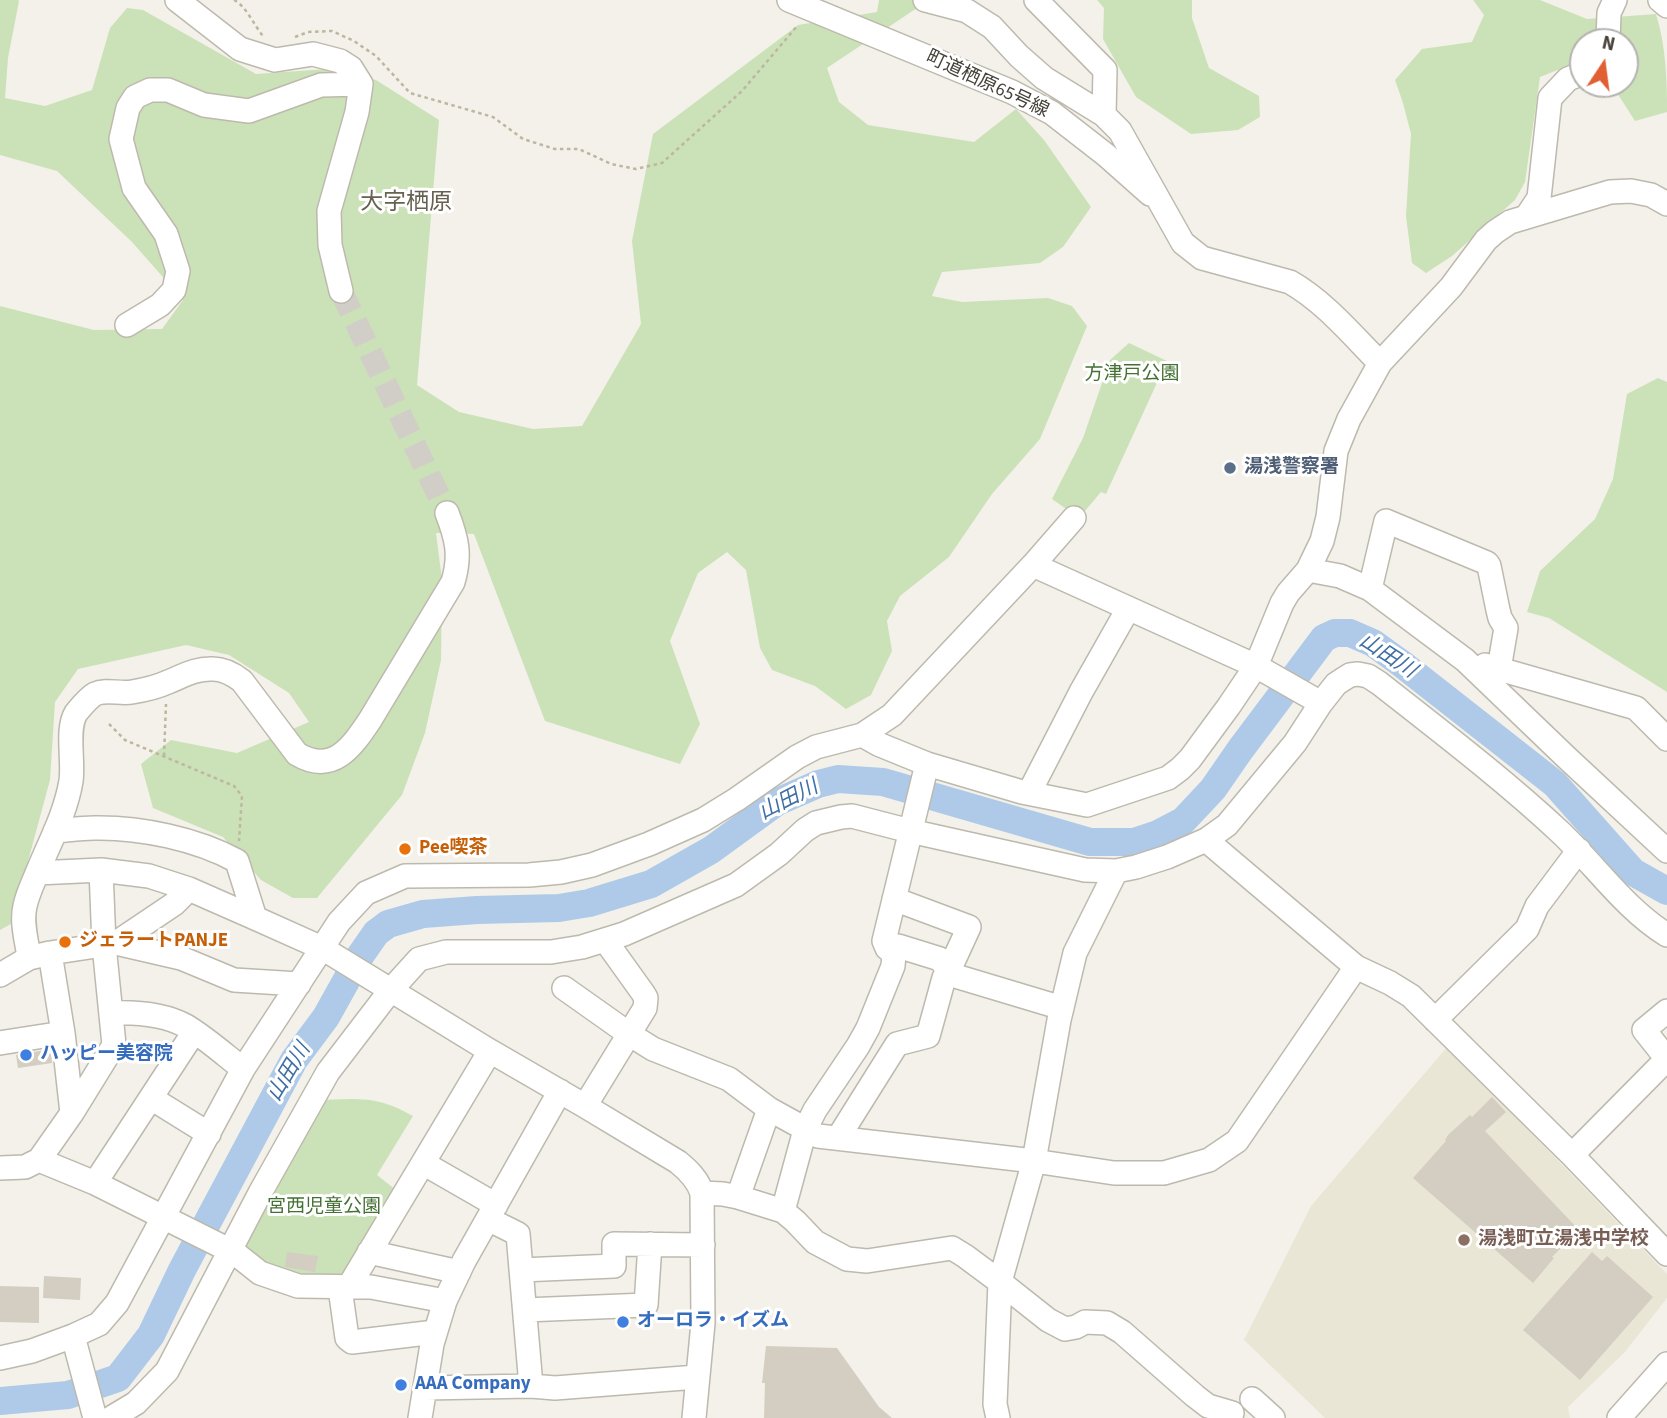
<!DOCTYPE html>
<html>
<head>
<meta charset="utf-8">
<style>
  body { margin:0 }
  #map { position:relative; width:1667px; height:1418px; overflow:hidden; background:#f3f1ea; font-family:"Source Sans 3",sans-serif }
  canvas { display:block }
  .north { position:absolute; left:1569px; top:28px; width:70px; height:70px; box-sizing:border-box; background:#fff; border:2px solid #b5b3b0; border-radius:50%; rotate:13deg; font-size:19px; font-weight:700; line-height:28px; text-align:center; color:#464239 }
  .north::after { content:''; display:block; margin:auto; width:24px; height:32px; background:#e06034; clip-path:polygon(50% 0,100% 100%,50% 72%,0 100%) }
</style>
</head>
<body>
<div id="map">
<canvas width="1667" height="1418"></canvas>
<div class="north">N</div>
</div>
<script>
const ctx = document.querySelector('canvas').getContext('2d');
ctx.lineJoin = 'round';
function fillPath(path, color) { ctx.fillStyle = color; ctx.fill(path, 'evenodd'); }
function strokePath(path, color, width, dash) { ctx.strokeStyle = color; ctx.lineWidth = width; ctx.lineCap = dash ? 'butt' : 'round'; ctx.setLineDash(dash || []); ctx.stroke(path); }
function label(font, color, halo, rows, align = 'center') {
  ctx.font = font + ' "Source Sans 3","Noto Sans JP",sans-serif'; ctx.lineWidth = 6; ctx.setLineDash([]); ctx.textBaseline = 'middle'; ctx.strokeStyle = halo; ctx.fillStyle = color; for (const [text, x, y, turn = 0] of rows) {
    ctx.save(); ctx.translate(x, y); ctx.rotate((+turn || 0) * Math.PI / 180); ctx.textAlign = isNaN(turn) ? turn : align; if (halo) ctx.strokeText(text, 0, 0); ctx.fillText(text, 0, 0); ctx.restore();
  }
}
fillPath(new Path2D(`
  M1448 1046 1667 1274V1298L1625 1352 1568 1407 1570 1418H1325L1244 1340 1311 1206Z`), '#eae6d6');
fillPath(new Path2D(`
  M0 0H18L19 1 8 58 5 98 45 106 92 90 110 28 127 8 143 10 256 74 327 69 376 80 439 120 417 385 459 412 533 429 582 426 641 324 632 241 653 134 798 25 877 12 879 0H917V8L827 68 839 102 868 125 974 142 1016 109 1044 140 1091 207 1063 247 1040 263 942 272 932 296 962 302 1048 298 1072 306 1087 326 1040 439 992 494 949 557 900 596 887 621 892 651 871 695 846 709 815 686 772 670 760 648 746 570 727 552 698 573 670 641 700 724 680 764 545 721 474 534 436 533 442 580 441 660 425 733 402 795 317 898H293L261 880 223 837 153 808 141 764 171 740 237 753 309 722 289 693 229 655 186 645 78 669 55 702 50 780 11 924 0 930V306L94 330 162 329 183 300 132 242 57 171 0 155Z
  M1097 0H1192V18L1209 68 1259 96 1260 117 1238 130 1191 134 1136 97 1103 39 1104 8Z
  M1473 0H1540L1587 19 1656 14C1666 47 1667 79 1667 112L1635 121 1619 96 1607 84H1625V42H1583V60L1540 77 1525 182 1515 200 1452 256 1426 273 1412 263 1406 216 1411 134 1403 103 1395 80 1422 49 1472 42 1484 15Z
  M1129 343 1167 361 1106 494 1101 492 1079 518 1052 499 1083 438 1110 360Z
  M1658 378 1667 382V692L1549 618 1527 612 1540 571 1595 519 1613 479 1627 394Z
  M349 1099C377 1099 389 1103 413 1116L377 1175 396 1190 350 1275 290 1276 263 1265 243 1245 321 1100Z`), '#cbe2b8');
strokePath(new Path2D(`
  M0 1401 68 1395 118 1378 151 1335 182 1270 294 1060 326 1017 360 956 376 933 388 924 423 914 477 910 559 908 589 903 651 884 711 850 777 802 818 784 838 779 883 782 1090 842H1134L1158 834 1183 821 1213 789 1240 750 1324 638 1335 633H1350L1373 643 1402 664 1555 784 1633 872 1667 891`), '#aecae8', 28);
fillPath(new Path2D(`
  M51 1049 52 1063 18 1068 16 1055Z
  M1492 1097 1506 1112 1485 1131 1579 1230 1552 1257 1554 1258 1533 1283 1413 1178 1446 1141 1445 1140 1448 1135 1470 1115 1472 1117Z
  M287 1252 318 1256 315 1272 285 1267Z
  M1592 1252 1602 1261 1607 1256 1653 1297 1580 1380 1523 1330Z
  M44 1276 81 1278 80 1300 43 1298Z
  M0 1286 39 1287V1323L0 1322Z
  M766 1346 837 1348 879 1407 892 1418H764L765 1383H762Z`), '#d3cec1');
strokePath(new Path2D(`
  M341 291 447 513`), '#d0cec7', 23, [23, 11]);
const minor = new Path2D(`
  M177 0 240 49 275 60 313 54 340 61 351 68 361 84 357 112 329 211 330 245 341 291
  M789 0 1012 92 1052 113 1106 155 1150 194
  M925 0 967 11 992 27 1019 56 1044 78 1104 115 1120 131 1183 243 1202 258 1290 282C1325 302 1352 335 1380 363
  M1036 0 1105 70 1104 115
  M1660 0 1667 6
  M1608 42 1609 13 1615 0
  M1527 216 1539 198 1550 98 1568 79 1583 73
  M127 325 160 305 174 290 178 271 166 234 134 188 121 139 128 108 135 97 150 90H168L204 105 249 111 321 85 361 84
  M1033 565 1074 518
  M1308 570 1340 576 1370 589 1465 660 1566 757 1667 851
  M1370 589 1386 521 1487 563 1489 566 1498 610 1500 618 1506 628 1499 669
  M1485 665 1636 708 1667 739
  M862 735 878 744 927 764 1022 792 1087 805 1168 778 1180 769 1190 759 1229 706 1256 666 1282 603 1288 593 1308 570 1322 541 1328 517 1336 451 1349 419 1380 363 1451 287 1486 240 1495 232 1510 222 1610 192 1631 191 1651 195 1667 204
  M1029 793 1081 692 1128 609
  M55 831C68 830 81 828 94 828 140 827 197 839 237 861L255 918
  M1206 840 1356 967 1390 983 1411 996 1572 1155 1667 1254
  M37 873 101 870 149 876 189 889 255 918 322 948 490 1051 585 1106 678 1162C689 1171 698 1180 702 1193L703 1323 694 1418
  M116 943 181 958 234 980 299 984
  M887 948 898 946 940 959 952 975 1062 1008
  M50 953 63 1033 72 1113
  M29 958C27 941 21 923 25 906 28 892 35 879 40 866 52 838 66 811 71 781 74 761 66 729 76 713 81 707 88 698 95 694 106 689 120 694 132 692 144 690 157 687 168 682 183 676 196 668 213 669 224 669 233 674 242 681L297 754C333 775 352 747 370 720L453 582C461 555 457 539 447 513
  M0 975 29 958 50 953 116 943 174 904 189 889
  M564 988 629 1034 653 1049 729 1079 769 1109 818 1136 1034 1161 1114 1173H1164L1209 1160 1237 1141 1356 967
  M111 1013C135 1012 164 1014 186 1026 206 1038 225 1055 243 1069
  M1435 1020 1527 929 1537 906 1579 850
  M0 1043 63 1033
  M490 1051 423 1163 496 1205
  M151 1098 209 1134
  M585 1106 645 1008 646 998 643 993 605 940
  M838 1138 897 1044 928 1036 944 978 952 964 969 927 894 899
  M1572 1155 1667 1059 1644 1030 1667 1011
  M39 1160 72 1113 114 1045 104 945 101 870
  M0 1168 25 1167 39 1160 95 1183 223 1247 231 1250 260 1273 298 1286 371 1287 445 1301
  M95 1183 194 1032
  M702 1193 723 1194 738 1197 783 1211 795 1221 815 1242 847 1259 867 1261 952 1248 965 1256 1000 1282 1048 1320 1065 1329 1076 1327 1085 1322 1107 1323 1122 1332 1195 1396 1208 1406 1232 1413
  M738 1197 769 1109
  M783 1211 805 1130 815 1110 858 1046 868 1028 893 966 894 954 887 948 884 941 927 764
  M488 1219 518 1234 531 1386
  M369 1252 459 1272
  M521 1270 614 1266V1244L703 1245
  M340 1288 347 1338 352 1342 435 1332
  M348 1288 423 1163
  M525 1310 646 1305 650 1244
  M73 1336 95 1418
  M0 1358 32 1351 73 1336 99 1324 117 1303 243 1069 339 922 366 893 405 876 529 875 561 872 592 865 649 844 703 820 737 799 797 757 816 747 862 735 892 715 1033 565 1256 666 1321 703
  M425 1388 531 1386 555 1388 697 1377
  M1252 1399 1273 1418
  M111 1418 136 1403 167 1371 260 1193 328 1072 390 991 419 959 446 952H551L582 947 624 934 736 885 779 854 805 830 816 823 841 817 852 816 910 831 1085 870 1116 871 1136 867 1167 857 1206 840 1227 825 1295 743 1321 703 1336 684 1342 680 1350 675 1358 674 1368 676 1379 683C1440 731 1503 779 1560 832 1596 866 1625 909 1667 935
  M420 1418 432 1344 445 1301 464 1261 560 1091
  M998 1418 995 1404 1000 1282 1034 1161 1059 1020 1075 953 1116 871
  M1619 1418 1667 1364`);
strokePath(minor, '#bdb9ad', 26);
strokePath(new Path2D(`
  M234 0C246 6 254 25 263 36
  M295 37 308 32 332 31 354 41 376 56 410 93 493 117 523 139 555 149H579L611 164 636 169 662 163 742 91 798 25
  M109 724 125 740 234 786 242 796 239 841
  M164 756 166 704`), '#bdb6a0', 2.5, [3.5, 3.5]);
strokePath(minor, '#fff', 23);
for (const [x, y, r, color] of [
  [1230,468,7,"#5c6f8a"],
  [405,849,7,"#e8710a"],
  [65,942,7,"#e8710a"],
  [26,1055,7,"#3f7fe0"],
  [1464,1240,7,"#8d6e63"],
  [623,1322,7,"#3f7fe0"],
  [401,1385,7,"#3f7fe0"]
]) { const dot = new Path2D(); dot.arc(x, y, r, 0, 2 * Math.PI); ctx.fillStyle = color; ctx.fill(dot); strokePath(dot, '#fff', 2.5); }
label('19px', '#464239', '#fff', [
  ["町道栖原65号線",987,85,25]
]);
label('19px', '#447133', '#fff', [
  ["方津戸公園",1132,375],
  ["宮西児童公園",324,1208]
]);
label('bold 19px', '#4e5e75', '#fff', [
  ["湯浅警察署",1244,468]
], 'left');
label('bold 19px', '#c56008', '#fff', [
  ["Pee喫茶",419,849],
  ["ジェラートPANJE",79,942]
], 'left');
label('bold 19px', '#366cbe', '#fff', [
  ["ハッピー美容院",40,1055],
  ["オーロラ・イズム",637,1322],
  ["AAA Company",415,1385]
], 'left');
label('bold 19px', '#785e54', '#fff', [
  ["湯浅町立湯浅中学校",1478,1240]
], 'left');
label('italic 21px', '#3f6fa5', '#fff', [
  ["山田川",1387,657,33],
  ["山田川",789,801,-27],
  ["山田川",290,1073,-59]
]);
label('23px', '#676151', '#fff', [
  ["大字栖原",406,204]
]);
</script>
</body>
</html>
